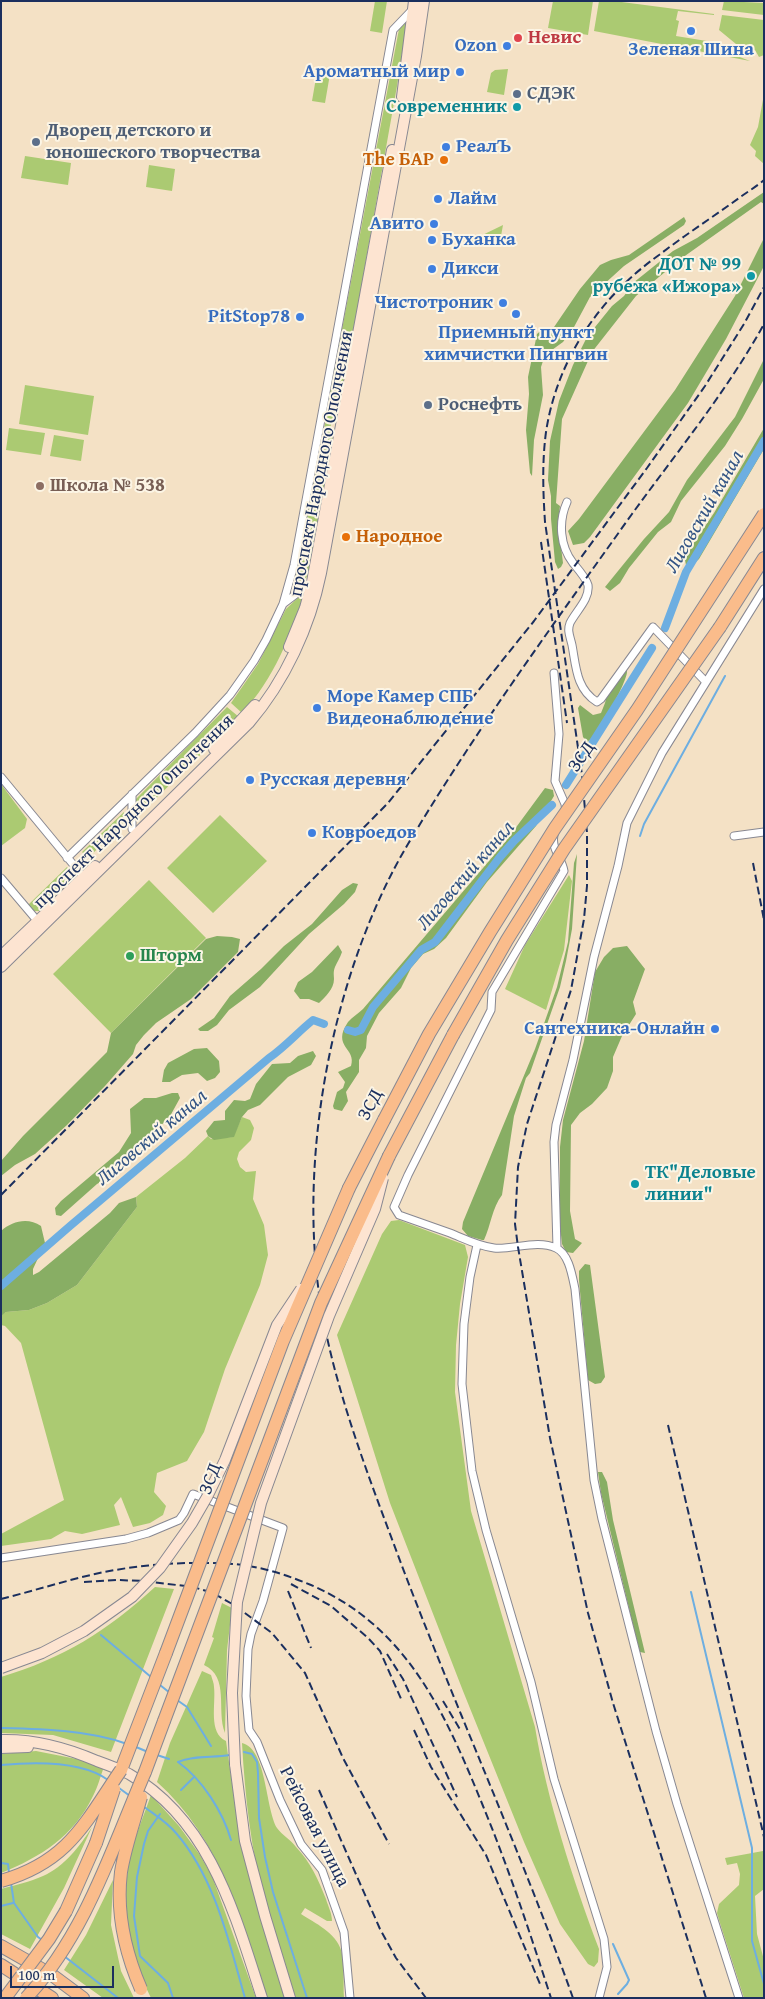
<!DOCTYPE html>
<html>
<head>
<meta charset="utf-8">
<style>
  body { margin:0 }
  #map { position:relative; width:765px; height:1999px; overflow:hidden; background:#f4e1c5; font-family:"Gentium Book Plus",serif }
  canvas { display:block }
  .frame { position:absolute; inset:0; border:2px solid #1b2f5e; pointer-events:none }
  .scale { position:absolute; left:10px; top:1966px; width:104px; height:22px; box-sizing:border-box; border:2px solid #1b2f5e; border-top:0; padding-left:6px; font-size:15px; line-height:18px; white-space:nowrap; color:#1b2f5e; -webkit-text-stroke:4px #fcf5e5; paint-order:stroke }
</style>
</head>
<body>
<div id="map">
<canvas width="765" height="1999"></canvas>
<div class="frame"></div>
<div class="scale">100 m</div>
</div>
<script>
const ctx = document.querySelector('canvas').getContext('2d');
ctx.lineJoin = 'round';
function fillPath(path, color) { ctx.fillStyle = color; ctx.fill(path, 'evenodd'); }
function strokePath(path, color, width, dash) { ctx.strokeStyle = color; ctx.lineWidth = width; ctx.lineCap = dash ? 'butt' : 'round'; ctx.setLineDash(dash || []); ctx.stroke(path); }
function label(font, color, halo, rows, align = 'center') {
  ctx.font = font + ' "Gentium Book Plus",serif'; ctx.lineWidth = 4; ctx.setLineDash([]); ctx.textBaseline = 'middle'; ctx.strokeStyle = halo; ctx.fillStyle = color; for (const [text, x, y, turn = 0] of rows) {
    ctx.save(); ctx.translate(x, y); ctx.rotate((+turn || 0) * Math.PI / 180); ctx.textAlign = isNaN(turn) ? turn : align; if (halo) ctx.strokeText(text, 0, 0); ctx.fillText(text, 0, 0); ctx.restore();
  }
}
fillPath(new Path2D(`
  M375 1H387L382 33 370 31Z
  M553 1H593L588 35 548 28Z
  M599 1H614L714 14V15L678 11 676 20 679 21 676 36 719 43 732 54 750 61 594 31Z
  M724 1 764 3V15L722 10Z
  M722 15 764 20V55L759 57 755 50 736 44 719 30Z
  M407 20 397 86 340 406 328 403 399 29Z
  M508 69 504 95 487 92 491 73 495 70Z
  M317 72 330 74 325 103 312 101Z
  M764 94V164L755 156 756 151 750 145 758 127Z
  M25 156 71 163 68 185 21 178Z
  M149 165 175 169 172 191 146 187Z
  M503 225 501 236 484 246 466 243Z
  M25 385 94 396 88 435 19 424Z
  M328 408 335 409 330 429 334 430 309 572 303 584 293 591Z
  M9 428 45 433 41 455 6 450Z
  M54 435 84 440 81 461 50 456Z
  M305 591C291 635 274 679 242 713L231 703 258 664 286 609Z
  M227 707 239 717 137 817 135 813 136 799Z
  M1 784 27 819 25 828 1 846Z
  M124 812V820L121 826 88 858 82 852Z
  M220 815 267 861 213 913 167 868Z
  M67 867 72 873 71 880 39 911H33L28 905Z
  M569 875 572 881 564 950 546 1010 505 989 525 945Z
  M149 880 206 938 111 1033 53 974Z
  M242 1117 250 1120 254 1128 251 1140 239 1152 237 1159 240 1167 246 1172 256 1171 253 1199 264 1225 268 1255 260 1285 225 1369 204 1432 187 1461 157 1473 154 1492 166 1506 163 1515 150 1523 133 1527 121 1497 114 1505 120 1525 82 1534 65 1531 51 1539 1 1546V1534L64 1500 21 1343 5 1326 1 1325V1315L6 1312 29 1310 47 1303 77 1285 137 1207 136 1197 185 1158 208 1136 211 1139 233 1137Z
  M399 1220 465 1245 468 1257 460 1304 456 1345 455 1392 471 1511 535 1727C547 1800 573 1880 599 1949L598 1962 594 1967 588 1964 560 1924 524 1842 463 1691 390 1503 337 1335 382 1234 391 1221Z
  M155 1587 174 1589 111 1752 53 1735 1 1733V1677C64 1658 107 1631 155 1587Z
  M222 1603 232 1608 227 1650 225 1733C216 1710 230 1677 204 1665L214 1638 212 1637Z
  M202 1671 211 1675C212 1679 214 1683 214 1687 216 1704 208 1733 226 1741L234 1797 286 1998H266C242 1920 220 1838 157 1782L170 1743Z
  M242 1743C267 1749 265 1807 277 1828 282 1835 291 1840 296 1847 311 1863 318 1879 326 1899 328 1906 332 1913 332 1921H327L305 1908 301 1914C315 1923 336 1933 341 1950 345 1963 343 1984 344 1998H296C285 1966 273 1935 265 1903 251 1850 245 1797 242 1743Z
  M36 1751 87 1761 104 1767C100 1777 98 1787 93 1796 74 1836 41 1857 1 1873V1754Z
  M151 1795 179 1826 200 1855 212 1876 256 1998H151C128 1950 120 1910 130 1857 135 1836 144 1815 151 1795Z
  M92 1827 64 1888 30 1949 1 1934V1889C15 1885 30 1882 43 1876 64 1867 80 1846 92 1827Z
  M763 1851 764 1889 755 1896 757 1934 764 1960V1998H744L719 1920 717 1913 719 1904 739 1885 740 1874 737 1863 727 1865 725 1858Z
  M113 1880 111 1925 121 1971 134 1998H103L64 1970 86 1935Z`), '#abca72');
fillPath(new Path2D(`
  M764 192V204L761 202 682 258 636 296 592 352 562 419 556 503 560 506 558 523 563 563 561 567 558 569 555 562 551 519V496L548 480 550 441 559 401 573 365 587 337 612 306 624 296 633 283 673 251 697 238Z
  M684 217 686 221 684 225 624 266 590 297 574 327 563 342 545 355 541 367 543 395 534 440 532 476 530 473 526 430 529 394 528 377 537 334 545 327 552 330 580 289 600 265 611 260 629 255Z
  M764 238V266L726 339 688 403 590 537 584 543 573 545 568 531 579 519 675 390 735 296Z
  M764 359V379L742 419 725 446 681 501 671 522 658 532 629 568 620 583 610 591 605 587 644 539 669 512 687 480 735 417Z
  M764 428V449L699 559 687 570 685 560 691 547 714 513Z
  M619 668 627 671C628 681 596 739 587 742L583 737 578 708 580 705 593 715 601 713 605 703 610 683Z
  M545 788 553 790 554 796 536 826 487 882 446 938 434 949 423 954 411 968 401 988 379 1013 367 1036 366 1048 359 1060V1072L346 1092 348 1101 342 1111 334 1109 333 1106 337 1092 343 1088 345 1082 338 1072 351 1066C357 1048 331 1047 348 1022 352 1017 359 1013 363 1009L506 841Z
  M577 854 572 929 566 961 560 987 530 1073 526 1078 514 1116 502 1195C492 1208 491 1225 484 1240H482L468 1236 462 1229 463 1222 535 1049 557 987 568 942 574 863Z
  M353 883 358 884 355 892 344 904 309 934 260 987 229 1010 217 1025 208 1031H200L198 1029 214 1018 230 996 261 969 284 946 312 924 342 890Z
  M217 936 232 937 240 939 238 952 191 999 156 1023 144 1035 136 1045 133 1054 105 1086 67 1125 35 1154 15 1165 1 1176V1161L23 1136 107 1052 111 1033 206 939Z
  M338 945 342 952C340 958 337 962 335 967 333 972 334 975 334 979 334 989 325 997 319 1003L309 999H300L294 991 298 982 312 972Z
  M627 946 645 969 633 1002 636 1014 622 1036 613 1057V1071L607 1088 592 1104 580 1113 571 1125 570 1211 575 1239 582 1243 573 1253 566 1252 562 1244 560 1226V1147L563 1120 584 1041 595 972 604 957 613 948Z
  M207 1048 219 1061 220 1072 215 1078 207 1081 198 1073 182 1075 170 1082H162L164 1070 168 1063 194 1049Z
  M313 1051 316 1056 311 1065 288 1077 260 1105 248 1110 242 1117 234 1137 214 1140 208 1136 206 1131 214 1121 225 1120V1111L234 1100 245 1101 250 1099 256 1084 272 1064 290 1063 298 1056Z
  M172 1093H178L180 1098 169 1118 130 1153 115 1173 97 1184 61 1216 56 1215 55 1208 61 1201 119 1152 131 1133 130 1109 144 1098H156Z
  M136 1197 137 1207 77 1285 47 1303 29 1310 6 1312 1 1316V1231C12 1221 28 1217 41 1226L45 1243 33 1269V1275L39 1272 110 1213 119 1203Z
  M585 1264 590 1265 605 1377 601 1383 595 1384 588 1380 579 1280V1271Z
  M598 1472H602L607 1482 613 1520 645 1653 640 1652 636 1637 601 1493Z`), '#88ae64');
strokePath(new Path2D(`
  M640 836 644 824 725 676
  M691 1592 752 1848V1941L764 1984
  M101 1635 151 1677
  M160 1685 170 1693
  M177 1700 187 1707 211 1746
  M1 1728C41 1729 90 1730 127 1744
  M136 1747 148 1752
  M244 1752 252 1754 257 1762 258 1773 259 1818 265 1857 273 1892 307 1998
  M157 1755 169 1759
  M178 1762C202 1779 223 1812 231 1840
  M178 1762C193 1755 213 1758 230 1755
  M1 1765C33 1762 81 1760 108 1780
  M119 1788 130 1796
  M181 1790 194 1777
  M143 1806C155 1815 167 1822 176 1833 215 1878 229 1942 245 1998
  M160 1814 148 1831 144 1844 137 1877 134 1916 140 1956 168 1983 173 1998
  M1 1863 8 1864 9 1873
  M11 1883 14 1903 38 1937 42 1940
  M1 1906 13 1903
  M613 1944 629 1980 627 1984 618 1994
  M64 1956 118 1998`), '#6daee1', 2);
strokePath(new Path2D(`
  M665 628 686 572 764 441
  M566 785 652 648
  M348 1030 355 1032 361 1030 373 1007 421 950 435 942 500 857 514 841 552 805
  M1 1286 70 1226 269 1058C285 1047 298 1032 313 1020L324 1024`), '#6daee1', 8);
const minor = new Path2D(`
  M567 502C558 522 560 546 573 563 578 569 586 578 588 585 590 599 576 611 570 623 567 631 570 636 572 645 576 666 576 689 597 702L601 699 653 627 705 681
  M283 604 312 582
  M554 673 559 734 555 781 565 804 566 812
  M1 777 86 880
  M132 794V829
  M554 835C551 849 562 858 564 871L492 992 491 1010 408 1175 394 1207 399 1215C416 1221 433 1227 450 1233 465 1239 478 1246 494 1248 513 1250 537 1239 556 1248 569 1254 572 1275 575 1289L594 1480 602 1519 656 1731 677 1804 739 1998
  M734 836 764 832
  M67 858 195 733 230 695 254 661 266 640 283 604 294 565 393 30 414 8
  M1 878 40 924
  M477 1245 470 1277 464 1324 462 1384 472 1471 486 1530 531 1682 554 1779 604 1939 607 1967 599 1998
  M557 1248 554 1142 556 1125 573 1060 594 957 618 866 627 823 662 753 764 589
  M1 1558 126 1539 148 1533 179 1520 184 1513 193 1494 283 1528 263 1601 251 1634 248 1649 246 1696 249 1730 257 1742 280 1800 301 1844 322 1870 344 1932 350 1998`);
const secondary = new Path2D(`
  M402 97 414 1
  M289 647 305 608 312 582 392 150
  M214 749 255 705
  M1 956 95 866
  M1 967 249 723C285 681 310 627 321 573L416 56 424 1
  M1 1740C35 1739 67 1748 97 1761 108 1765 119 1769 129 1774 211 1821 235 1915 262 1998
  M1 1748 28 1747
  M235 1764 245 1841 265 1916 290 1998`);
const motorway = new Path2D(`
  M720 627 764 558
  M389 1156 453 1035
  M349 1188 384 1120
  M121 1770 166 1653
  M145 1772 164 1721
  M66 1911 96 1843
  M1 1946 52 1975 83 1998
  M1 1965 52 1998`);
strokePath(minor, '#888892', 9);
strokePath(secondary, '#888892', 12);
strokePath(motorway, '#888892', 14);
strokePath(minor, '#fff', 7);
strokePath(secondary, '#fde4d1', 10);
strokePath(motorway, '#fabc8b', 12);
strokePath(new Path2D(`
  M541 542 567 723
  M753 863 764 920
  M1 1195 388 803 534 621 647 468 705 386 744 324 764 287
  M668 1425 764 1837
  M84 1582 118 1580 144 1581 193 1587 213 1593 234 1605 272 1633 305 1673 343 1758 389 1844
  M291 1584 331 1606 368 1638 380 1651 402 1701
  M288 1591 311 1648
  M1 1599C33 1591 64 1581 95 1574 140 1564 188 1561 233 1564 260 1566 287 1575 311 1585 408 1627 446 1715 483 1806 509 1869 530 1933 551 1998
  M387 1654 403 1679 457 1797
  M443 1701 461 1731
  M414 1730 431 1767 486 1855 540 1984
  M319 1790 380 1929 396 1958 426 1998
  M573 1998C521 1852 457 1711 402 1566 373 1488 342 1410 325 1328 293 1176 329 977 408 844 476 730 555 622 632 514 677 452 727 391 764 324
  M706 1998 613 1703 588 1613 550 1438 518 1247 515 1224 518 1167 527 1124 571 990 584 919 587 886V833L582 775 545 522C543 492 542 462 546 432 557 359 600 297 659 255 685 235 713 217 739 198 747 192 756 187 764 180`), '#1b2f5e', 2, [8, 4]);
const secondaryBridge = new Path2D(`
  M1 1668 42 1653 84 1631 132 1597 160 1568 192 1523 207 1497 225 1460 277 1325 301 1289
  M235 1764 232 1693 237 1602 261 1503 329 1316 375 1209 383 1178`);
const motorwayBridge = new Path2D(`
  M453 1035 507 940 564 849 720 627
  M384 1120 429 1034 490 932 555 828 637 710 764 514
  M166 1653 283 1341 349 1188
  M164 1721 321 1303 389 1156
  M141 1797C134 1822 125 1847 121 1872 116 1913 125 1952 141 1989
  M96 1843 114 1789
  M1 1881C68 1862 85 1823 121 1770
  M5 1998 49 1939 66 1911
  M26 1998C85 1935 112 1849 145 1772`);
strokePath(secondaryBridge, '#888892', 12, []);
strokePath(motorwayBridge, '#888892', 14, []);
strokePath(secondaryBridge, '#fde4d1', 10);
strokePath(motorwayBridge, '#fabc8b', 12);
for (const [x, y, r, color] of [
  [691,31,5,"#3f7fe0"],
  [518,38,5,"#e0444e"],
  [507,46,5,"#3f7fe0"],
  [460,72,5,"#3f7fe0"],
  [517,94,5,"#5c6f8a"],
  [517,107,5,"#0f9aa8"],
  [36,142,5,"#5c6f8a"],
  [446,147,5,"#3f7fe0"],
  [444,160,5,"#e8710a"],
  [438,199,5,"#3f7fe0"],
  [434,224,5,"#3f7fe0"],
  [432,240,5,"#3f7fe0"],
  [432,269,5,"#3f7fe0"],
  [751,276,5,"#0f9aa8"],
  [503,303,5,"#3f7fe0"],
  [516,314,5,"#3f7fe0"],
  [300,317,5,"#3f7fe0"],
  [428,405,5,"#5c6f8a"],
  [40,486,5,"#8d6e63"],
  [346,537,5,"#e8710a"],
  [317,708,5,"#3f7fe0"],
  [250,780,5,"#3f7fe0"],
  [312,833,5,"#3f7fe0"],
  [130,956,5,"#2e9e5b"],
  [715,1029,5,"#3f7fe0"],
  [635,1184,5,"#0f9aa8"]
]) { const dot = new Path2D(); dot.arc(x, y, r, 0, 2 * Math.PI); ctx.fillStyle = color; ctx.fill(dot); strokePath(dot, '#fcf5e5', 2); }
label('bold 19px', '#be3a42', '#fcf5e5', [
  ["Невис",528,38]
], 'left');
label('bold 19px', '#366cbe', '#fcf5e5', [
  ["Ozon",497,46,"right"],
  ["Зеленая Шина",691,50,"center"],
  ["Ароматный мир",450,72,"right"],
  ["РеалЪ",456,147],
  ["Лайм",448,199],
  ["Авито",424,224,"right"],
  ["Буханка",442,240],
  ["Дикси",442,269],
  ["Чистотроник",493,303,"right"],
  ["PitStop78",290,317,"right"],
  ["Приемный пункт",516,333,"center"],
  ["химчистки Пингвин",516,355,"center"],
  ["Море Камер СПБ",327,697],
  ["Видеонаблюдение",327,719],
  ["Русская деревня",260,780],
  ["Ковроедов",322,833],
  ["Сантехника-Онлайн",705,1029,"right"]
], 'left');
label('bold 19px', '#4e5e75', '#fcf5e5', [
  ["СДЭК",527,94],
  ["Дворец детского и",46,131],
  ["юношеского творчества",46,153],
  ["Роснефть",438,405]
], 'left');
label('bold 19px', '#0d838f', '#fcf5e5', [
  ["Современник",507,107],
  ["ДОТ № 99",741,265],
  ["рубежа «Ижора»",741,287],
  ["ТК\"Деловые",645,1173,"left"],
  ["линии\"",645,1195,"left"]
], 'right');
label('bold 19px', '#c56008', '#fcf5e5', [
  ["The БАР",434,160],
  ["Народное",356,537,"left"]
], 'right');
label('19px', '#1b2f5e', '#fcf5e5', [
  ["проспект Народного Ополчения",322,464,-79],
  ["ЗСД",582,757,-55],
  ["проспект Народного Ополчения",134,812,-44],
  ["ЗСД",371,1105,-62],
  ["ЗСД",211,1479,-69],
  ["Рейсовая улица",314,1827,63]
]);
label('bold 19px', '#785e54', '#fcf5e5', [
  ["Школа № 538",50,486]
], 'left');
label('bold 19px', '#27864d', '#fcf5e5', [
  ["Шторм",140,956]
], 'left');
label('italic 20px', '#345585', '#fcf5e5', [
  ["Лиговский канал",705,512,-60],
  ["Лиговский канал",466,876,-49],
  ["Лиговский канал",152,1138,-40]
]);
</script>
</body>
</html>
